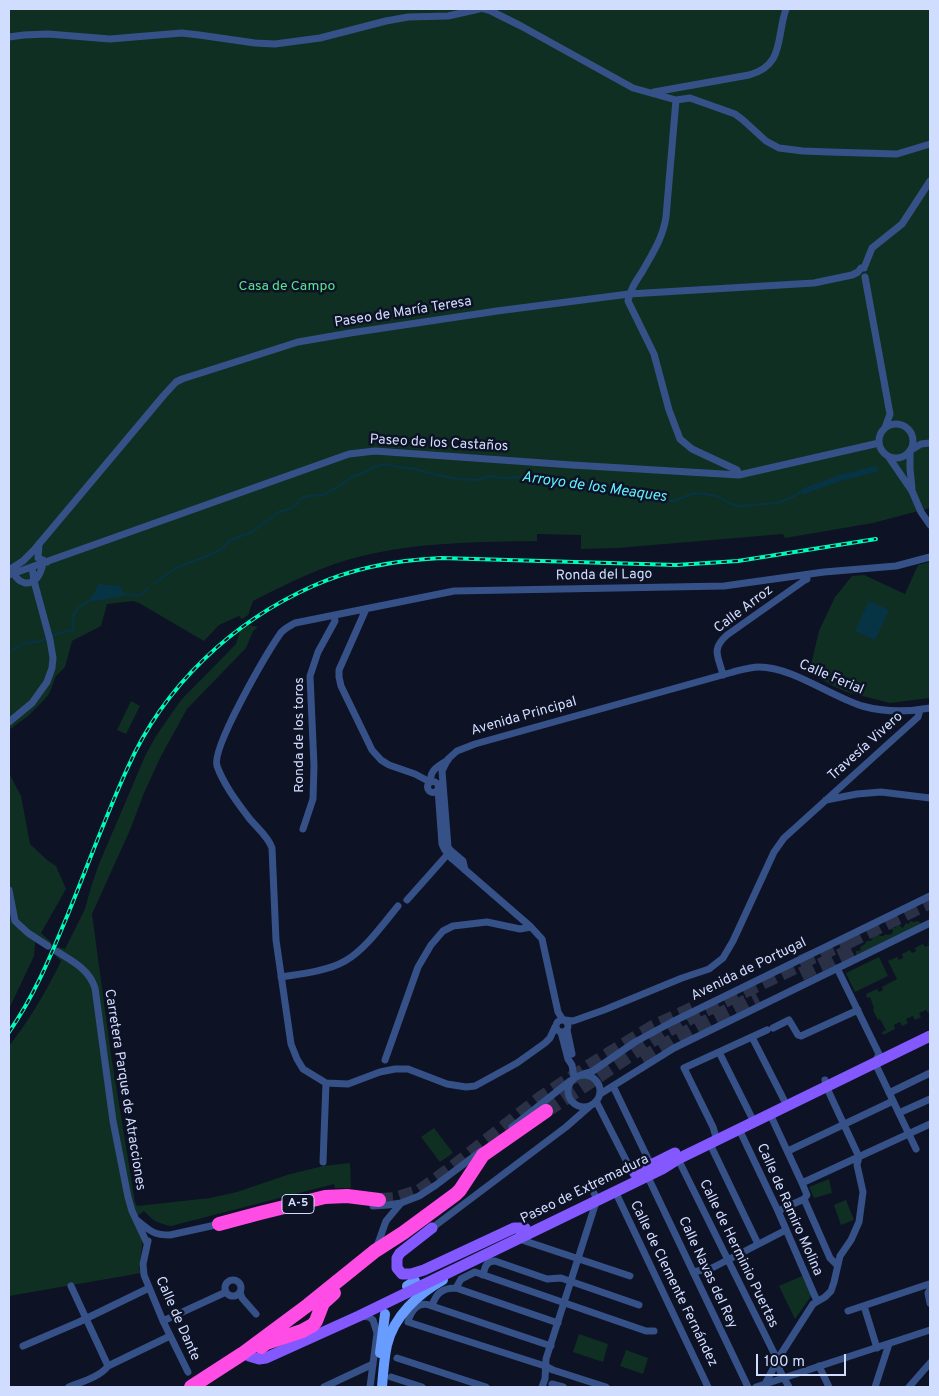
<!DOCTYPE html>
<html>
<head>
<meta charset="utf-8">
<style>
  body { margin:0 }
  #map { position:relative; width:939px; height:1396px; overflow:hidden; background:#0d1225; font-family:Overpass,sans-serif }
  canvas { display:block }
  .frame { position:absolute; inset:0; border:10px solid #d1ddff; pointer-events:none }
  .scale { position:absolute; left:756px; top:1354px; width:90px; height:22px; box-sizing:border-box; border:2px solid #d1ddff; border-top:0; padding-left:6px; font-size:15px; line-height:18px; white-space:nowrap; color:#d1ddff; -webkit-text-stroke:4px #0d1225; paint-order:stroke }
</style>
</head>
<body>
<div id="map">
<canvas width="939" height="1396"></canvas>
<div class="frame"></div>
<div class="scale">100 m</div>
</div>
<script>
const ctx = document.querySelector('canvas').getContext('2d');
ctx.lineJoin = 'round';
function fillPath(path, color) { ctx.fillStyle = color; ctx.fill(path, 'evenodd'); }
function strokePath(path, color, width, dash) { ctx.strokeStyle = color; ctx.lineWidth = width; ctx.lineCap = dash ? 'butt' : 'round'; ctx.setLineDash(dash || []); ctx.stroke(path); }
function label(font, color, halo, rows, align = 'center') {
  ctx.font = font + ' Overpass,sans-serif'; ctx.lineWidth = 5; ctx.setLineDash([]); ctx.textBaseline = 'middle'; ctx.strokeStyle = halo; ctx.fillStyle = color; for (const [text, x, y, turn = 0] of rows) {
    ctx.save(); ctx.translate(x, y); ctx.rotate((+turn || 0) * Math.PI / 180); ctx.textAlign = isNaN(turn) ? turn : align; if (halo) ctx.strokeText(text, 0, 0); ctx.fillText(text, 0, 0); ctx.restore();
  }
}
fillPath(new Path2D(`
  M9 9H930V508L873 523 785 538 783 534 617 548 581 549V535L537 534V541C479 542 419 542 362 556 324 565 288 583 253 601L248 615 242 619 239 616 219 625 204 641 139 603 133 601 107 604 101 626 72 641 65 667 56 676 49 694 43 701 28 716 9 730Z
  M930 562 929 698 890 703 847 692 835 687 809 673 819 631 835 597 852 576 864 575 905 594 918 565Z
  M248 625 258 627 253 631 246 648 187 709 161 756 144 793 130 830 92 914 111 1055 135 1202 137 1206 210 1198 237 1192 287 1175 323 1166 350 1163 351 1188H335L334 1184 171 1226C159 1224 152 1220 144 1211L133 1219 143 1239 139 1269 141 1273 9 1296V1046C30 1019 46 992 61 961L54 954 58 947 65 949 85 909 91 887 99 864 146 754 156 736 181 700 236 644 240 631Z
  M131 701 140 706 126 734 117 730Z
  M9 773 21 796 30 844 47 860 56 866 66 889 41 933 51 942 47 948 36 942 35 943 34 956 9 1009Z
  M910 921 914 922 918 921 922 924 856 955V951H860L861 946 864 945 867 941H871L874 936H876L878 934 880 936H883L886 934 887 935 892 934 893 931 891 928H895L899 924 900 926 903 928 906 923 909 924Z
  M930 940V1012L928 1013 926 1010 919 1013 921 1017 915 1020 913 1016 906 1019 908 1023 902 1026 900 1022 894 1025 895 1029 883 1035 882 1032 886 1030 880 1019 878 1020 873 1010 874 1008 870 997 867 998 866 994 877 989 879 992 883 990 882 987 897 979 888 961 897 957 899 960 903 958 902 954 910 950 912 953 916 951 915 948 923 944 925 947 929 945 928 942Z
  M879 957 888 976 855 992 846 973Z
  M434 1128 453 1153 440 1162 421 1137Z
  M829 1179 832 1193 814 1198 809 1187Z
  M846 1200 854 1220 841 1225 834 1205Z
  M802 1276 812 1295 795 1319 779 1286Z
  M579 1334 608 1344 603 1362 573 1352Z
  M626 1350 648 1358 643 1374 620 1366Z`), '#102f23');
fillPath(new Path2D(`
  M99 584 116 586 120 585 124 596C112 597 103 601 92 601L90 597 94 594Z
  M869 601 889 610 875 640 855 631Z`), '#073444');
strokePath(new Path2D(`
  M154 583 178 567 207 556 222 549 229 541 241 536 252 532 280 511 287 510 296 505 300 499 308 496 323 495 343 484 351 477 361 474 374 467 385 464 399 467 415 469 433 474 457 479 477 480 489 476 505 478 517 477 564 481 594 490 612 492 633 493 647 498 662 500 674 501 694 493 704 494 717 496 729 503 738 506 777 503 786 500 804 491
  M122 593C134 595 140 599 148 588
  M9 652 25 643 41 641 56 634 73 630C74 625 73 621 73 617 75 607 86 603 93 599`), '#073444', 2);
strokePath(new Path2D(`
  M804 491 840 478 875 469`), '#073444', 6);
strokePath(new Path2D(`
  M848 942 930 902
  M801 962 855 939
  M801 974 856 948
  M642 1059C679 1035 718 1015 757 996
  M546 1111 663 1033 699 1013 810 960
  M379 1200 395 1199 420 1191 452 1168 542 1097 599 1060 653 1027 696 1007`), '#2a3046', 14, [14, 7]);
strokePath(new Path2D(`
  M484 9 491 11 521 26 633 88 676 100 690 98 735 114 743 120 766 141 779 148 803 151 829 152 897 154 930 144
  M9 37 24 35 48 34 110 39 182 33 199 35 255 43 275 44 320 38 386 21 408 17 448 16 479 9
  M654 92 749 75C785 65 776 37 786 9
  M676 100 666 217C663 238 652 254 642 272 636 281 630 290 628 301L654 354 669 410 680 439 692 449 737 470 739 475
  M864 268 872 248 902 224 930 181
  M865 277 890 414 885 428
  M879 441a17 17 0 1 1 34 0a17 17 0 1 1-34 0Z
  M911 450 921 444 930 443
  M910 451V469L912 488
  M888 456 912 491 921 512 930 525
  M39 544 38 558 47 562
  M9 570 23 561 34 550 164 395 176 382 182 379 298 342 350 333 497 311 629 294 814 283 852 275 858 272 861 268H864
  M14 573C18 583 29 587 37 578 40 574 42 568 43 563
  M9 575 349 454 375 451 572 465 739 475 879 443
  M366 609 339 670V677L341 686 372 750 381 760 389 765 415 774 430 782
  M723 675C719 657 710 650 727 635L805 580 807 579 806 575
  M9 722 32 703 47 682 52 668 53 658 50 640 34 581 32 567
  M431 781C429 770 440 765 448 760
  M427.5 787a5.5 5.5 0 1 1 11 0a5.5 5.5 0 1 1-11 0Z
  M438 789 442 844C445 852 449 857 456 862L531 927 542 939 558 1012 563 1020
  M826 800 857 794 881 792 930 798
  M303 829 313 799 314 766 310 676 318 652 335 621 334 615
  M465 870 463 861 450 850 448 847 442 771 448 759 457 751 475 744 733 672C741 670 750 667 759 667 792 667 830 696 862 706 884 712 908 712 930 708
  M9 890 15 921 28 933 48 946
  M407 900 447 855
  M56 951C72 961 89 969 95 988L113 1121 128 1197 132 1211 147 1243
  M837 968 879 1054 875 1063 916 1149
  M281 977C300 974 328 971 345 961 365 950 383 924 398 906
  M556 1026a6 6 0 1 1 12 0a6 6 0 1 1-12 0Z
  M565 1020 573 1021 604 1010 682 978 709 969 723 958 733 941 774 852 784 838 918 717 920 710
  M555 1027 550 1038 545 1043 517 1063 475 1086 466 1087 447 1084 408 1069H395L380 1072 348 1084 326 1083 303 1069 297 1059 291 1044 276 940 272 848C268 836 257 828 249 818 237 802 224 785 217 766 211 748 267 653 280 634 283 629 290 626 295 623L454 591 724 586 824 572 896 566 930 557
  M773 1028 789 1020 798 1035 801 1036 858 1010
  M567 1030 572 1054
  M561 1032 568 1059 572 1065 574 1077
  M752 1037 784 1100
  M719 1052 754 1122
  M385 1060 418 967 431 945 443 931 453 926 487 922 520 929 531 927
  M583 1074 593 1071 635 1042 672 1022 930 896
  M568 1091a16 16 0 1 1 32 0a16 16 0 1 1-32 0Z
  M825 1080 826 1086 859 1157
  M613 1086 652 1167
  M889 1093 930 1073
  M600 1094 674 1048 930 923
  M596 1101 633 1174
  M899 1113 930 1099
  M770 1114 802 1183 807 1195 804 1199 830 1258 837 1265
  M512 1127 570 1081
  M739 1129 778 1211 817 1301
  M717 1140 713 1127 684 1068 767 1030
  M710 1144 758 1244
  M788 1151 893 1101
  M678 1159 774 1353 780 1371 789 1387
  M323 1162 326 1083
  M646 1173 748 1387
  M802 1183 930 1124
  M615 1191 708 1387
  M373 1206 388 1205 401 1203
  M778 1211 804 1199
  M138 1221C150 1231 154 1235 170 1235L220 1224
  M432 1228 566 1127 590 1106
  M519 1239 630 1276
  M148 1241 143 1264 144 1275 163 1321 188 1372
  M376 1249 386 1221 401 1203 419 1196 436 1185 481 1151
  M693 1272 712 1268 786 1230
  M483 1275C485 1267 486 1261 495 1261L547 1279 561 1278 639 1305
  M225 1288a8 8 0 1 1 16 0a8 8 0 1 1-16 0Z
  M71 1286 108 1366
  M456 1288 558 1323
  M930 1290 928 1293 930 1303
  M240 1292 242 1298 256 1314
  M432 1306 551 1346
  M864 1306 877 1348
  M848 1311 929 1284
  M360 1316 369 1317 373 1320 377 1333 370 1387
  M163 1321 226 1292
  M23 1346 79 1322 149 1288
  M397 1358 486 1387
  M819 1366 829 1387
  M391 1377 422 1387
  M552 1384 563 1387
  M765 1384 781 1354 813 1304 825 1297 831 1291 834 1282 840 1256 851 1240 859 1222 863 1192 857 1165 859 1157
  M69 1387C81 1382 100 1377 108 1366L170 1336
  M324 1387 373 1364
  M542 1387 545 1379 546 1359 597 1199 594 1193
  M606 1387 553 1370 545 1366 408 1322C411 1310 419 1300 432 1306 436 1293 442 1288 456 1288L461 1279 475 1272 646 1331H654
  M756 1387 930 1330
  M875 1387 889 1344
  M909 1387 930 1363`), '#365187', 7);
strokePath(new Path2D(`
  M407 1286 415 1281
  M380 1353 385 1314
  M382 1387C383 1373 384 1359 387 1345 394 1316 418 1294 443 1280`), '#689cff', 10);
strokePath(new Path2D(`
  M635 1173 675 1153
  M432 1228 400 1253 397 1258V1268L402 1274H411L424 1270 514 1228H525
  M249 1356 259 1359 266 1358 359 1316 662 1169 678 1159 930 1036`), '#8358ff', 11);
strokePath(new Path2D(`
  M219 1224 260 1213 325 1197 347 1196 379 1200
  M261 1347 266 1343 302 1331 313 1325 316 1321 323 1303 334 1293
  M191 1387 242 1354 308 1305 375 1251 403 1233 456 1194 460 1190 483 1155 546 1111`), '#ff4ce4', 14);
const rail = new Path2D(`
  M9 1032C35 995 51 955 68 914 88 865 106 815 128 767 164 686 232 622 313 586 353 568 397 560 441 558L676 565 738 561 876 539`);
strokePath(rail, '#00fcb9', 4);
strokePath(rail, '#0d1225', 2, [5.5]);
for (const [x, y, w] of [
  [298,1204,32]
]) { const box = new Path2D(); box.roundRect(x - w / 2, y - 9.5, w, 19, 4); ctx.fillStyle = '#0d1225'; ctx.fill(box); strokePath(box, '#d1ddff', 1); }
label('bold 12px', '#d1ddff', null, [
  ["A-5",298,1204]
]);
label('14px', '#57e58d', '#0d1225', [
  ["Casa de Campo",287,287]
]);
label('14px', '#d1ddff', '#0d1225', [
  ["Paseo de María Teresa",403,313,-9],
  ["Paseo de los Castaños",439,444,3],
  ["Ronda del Lago",604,576,-1],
  ["Calle Arroz",744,610,-37],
  ["Calle Ferial",831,678,23],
  ["Avenida Principal",524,717,-16],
  ["Ronda de los toros",300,735,-90],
  ["Travesía Vivero",866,747,-42],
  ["Avenida de Portugal",749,970,-26],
  ["Carretera Parque de Atracciones",124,1090,81],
  ["Paseo de Extremadura",585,1190,-26],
  ["Calle de Ramiro Molina",789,1210,66],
  ["Calle de Herminio Puertas",738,1254,64],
  ["Calle Navas del Rey",707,1273,65],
  ["Calle de Clemente Fernández",673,1284,64],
  ["Calle de Dante",177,1319,66]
]);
label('italic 15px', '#5ff0ff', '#0d1225', [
  ["Arroyo de los Meaques",594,488,8]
]);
</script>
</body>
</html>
